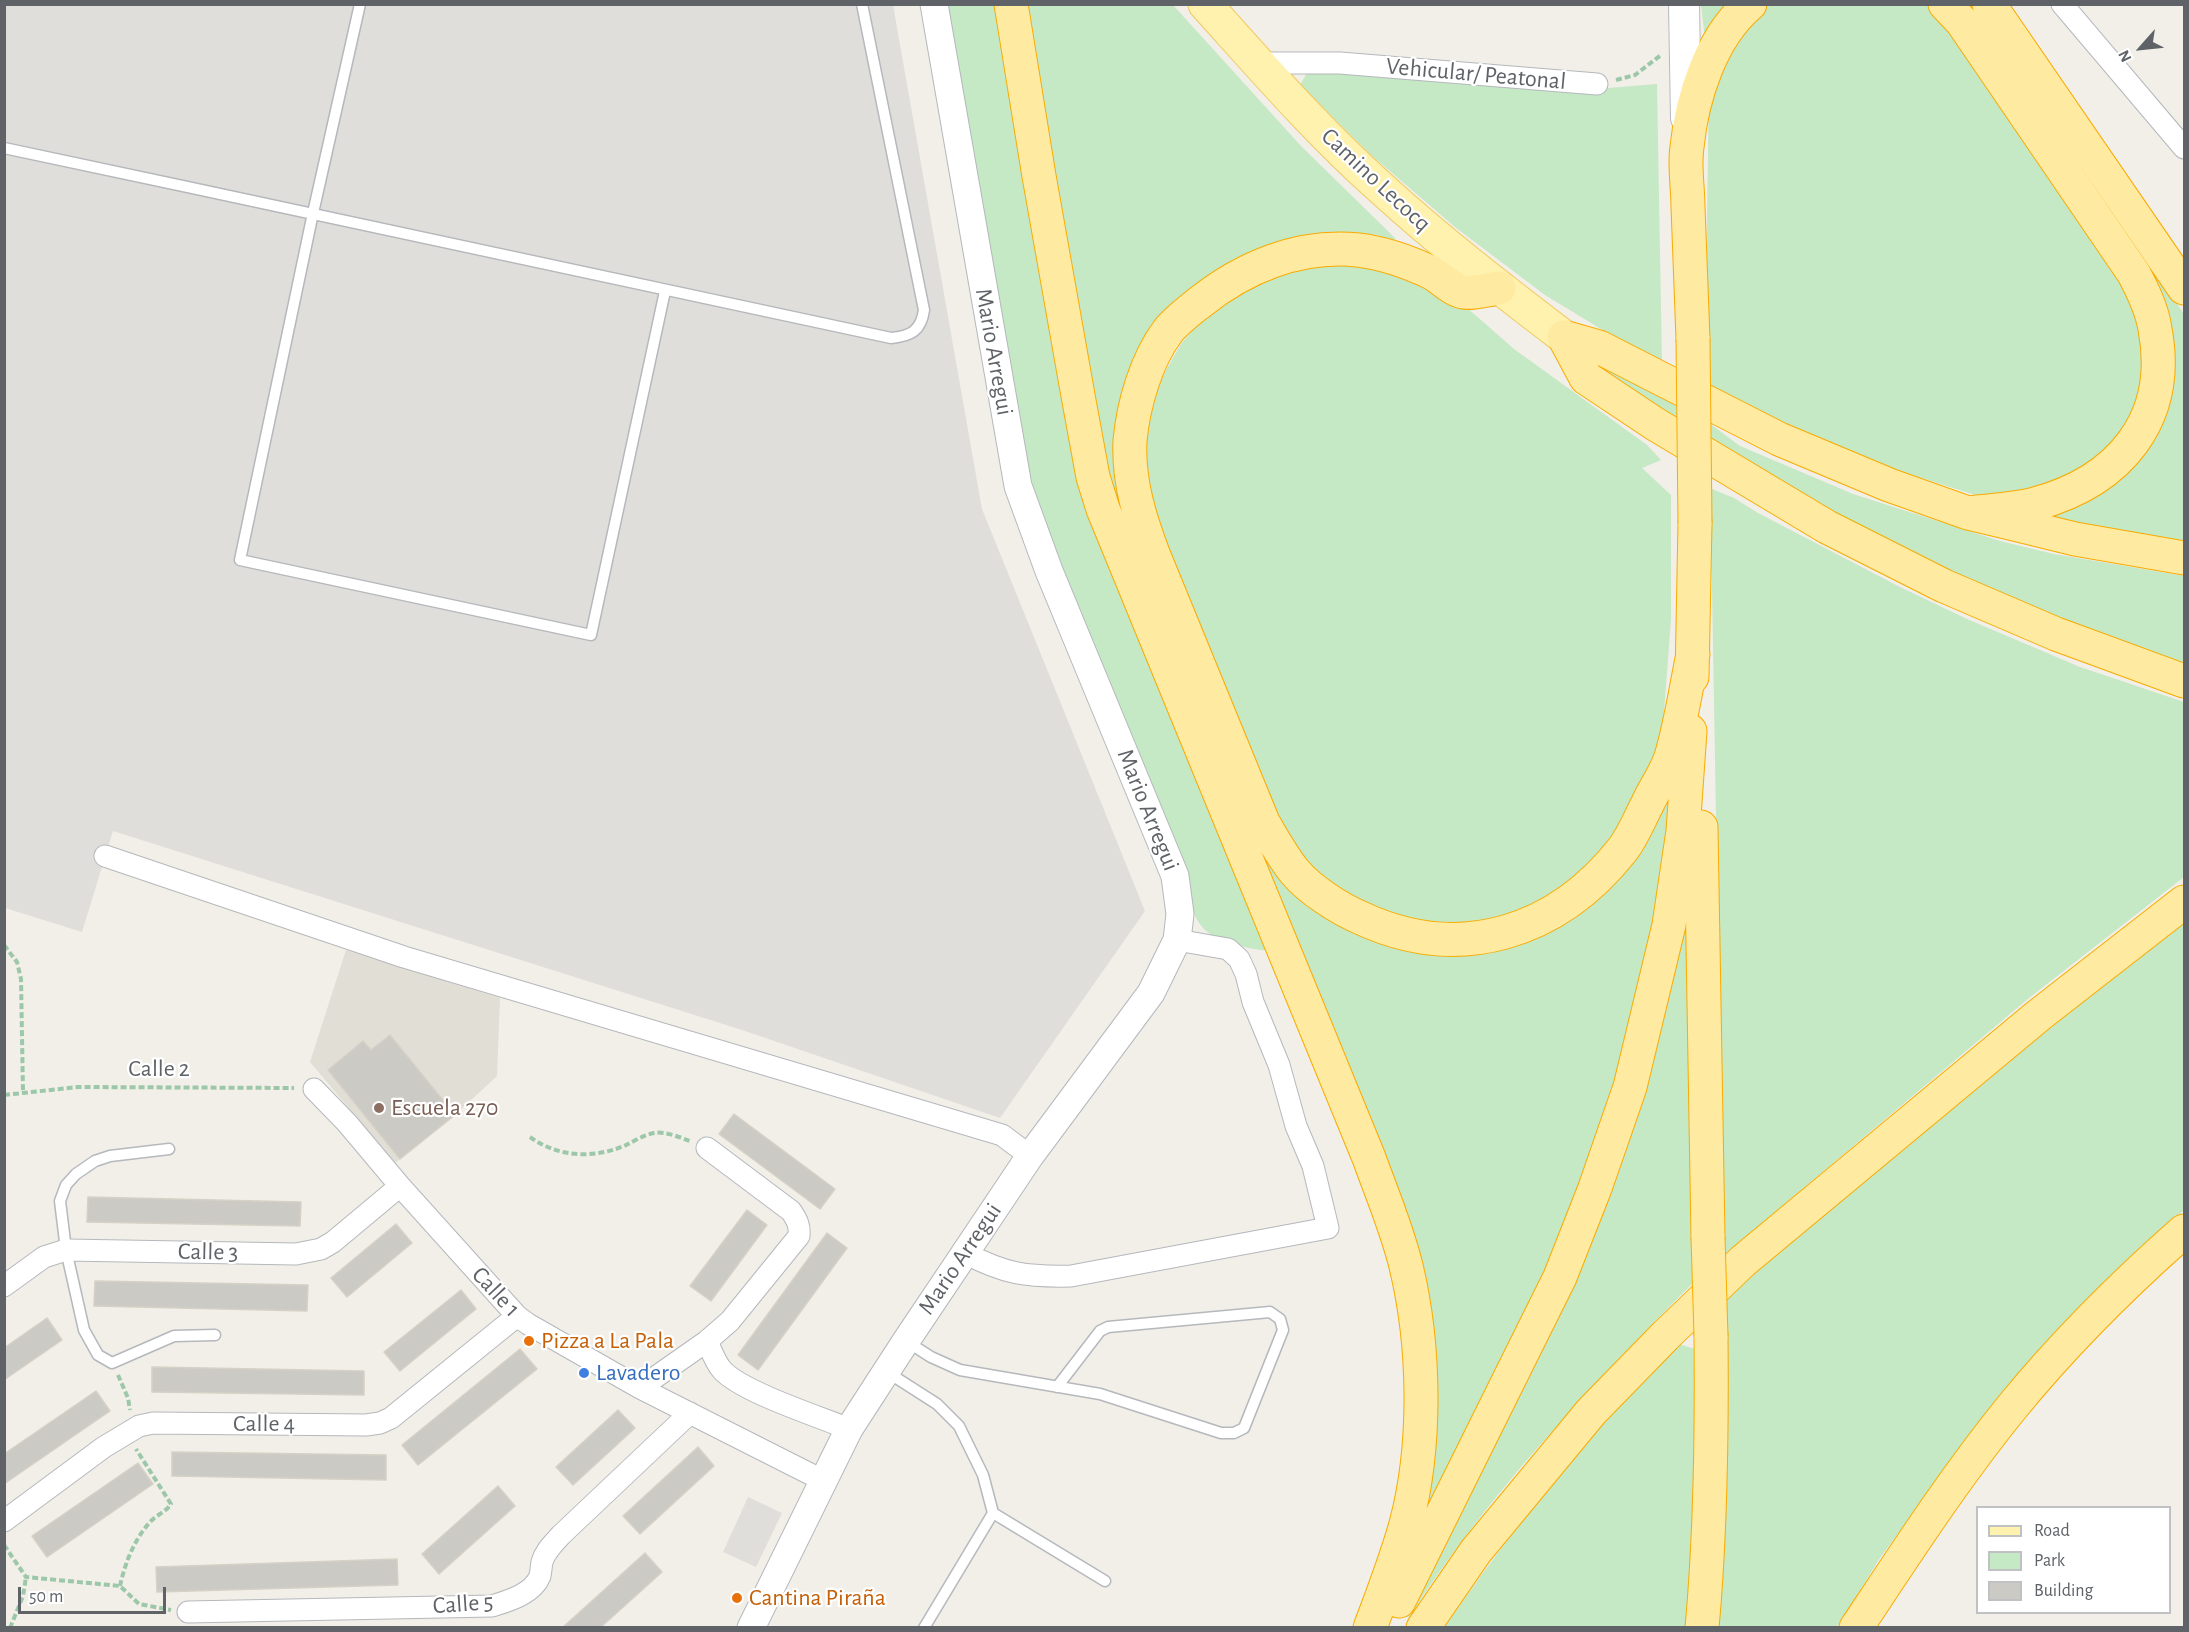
<!DOCTYPE html>
<html>
<head>
<meta charset="utf-8">
<style>
  body { margin:0 }
  #map { position:relative; width:2189px; height:1632px; overflow:hidden; background:#f1efe8; font-family:"Alegreya Sans",sans-serif }
  canvas { display:block }
  .frame { position:absolute; inset:0; border:6px solid #5f6368; pointer-events:none }
  .legend { position:absolute; left:1976px; top:1506px; width:195px; height:108px; box-sizing:border-box; background:#fff; border:2px solid #bfc1c3; margin:0; padding:8px 10px; list-style:none; font-size:18px; color:#5f6368 }
  .legend li { display:flex; align-items:center; gap:12px; height:30px }
  .legend b { width:30px; border:2px solid #bfc1c3 }
  .north { position:absolute; left:2111px; top:18px; width:60px; height:60px; -webkit-text-stroke:4px #fff; paint-order:stroke; rotate:243deg; font-size:16px; font-weight:700; line-height:24px; text-align:center; color:#5f6368 }
  .north::after { content:''; display:block; margin:auto; width:21px; height:27px; background:#5f6368; clip-path:polygon(50% 0,100% 100%,50% 72%,0 100%) }
  .scale { position:absolute; left:18px; top:1587px; width:148px; height:27px; box-sizing:border-box; border:3px solid #5f6368; border-top:0; padding-left:8px; font-size:18px; line-height:21px; white-space:nowrap; color:#5f6368; -webkit-text-stroke:4px #fff; paint-order:stroke }
</style>
</head>
<body>
<div id="map">
<canvas width="2189" height="1632"></canvas>
<div class="frame"></div>
<ul class="legend">
<li><b style="height:8px;background:#fff2af"></b>Road</li>
<li><b style="height:16px;background:#c5e8c5"></b>Park</li>
<li><b style="height:16px;background:#cccac5"></b>Building</li>
</ul>
<div class="north">N</div>
<div class="scale">50 m</div>
</div>
<script>
const ctx = document.querySelector('canvas').getContext('2d');
ctx.lineJoin = 'round';
function fillPath(path, color) { ctx.fillStyle = color; ctx.fill(path, 'evenodd'); }
function strokePath(path, color, width, dash) { ctx.strokeStyle = color; ctx.lineWidth = width; ctx.lineCap = dash ? 'butt' : 'round'; ctx.setLineDash(dash || []); ctx.stroke(path); }
function label(font, color, halo, rows, align = 'center') {
  ctx.font = font + ' "Alegreya Sans",sans-serif'; ctx.lineWidth = 4.5; ctx.setLineDash([]); ctx.textBaseline = 'middle'; ctx.strokeStyle = halo; ctx.fillStyle = color; for (const [text, x, y, turn = 0] of rows) {
    ctx.save(); ctx.translate(x, y); ctx.rotate((+turn || 0) * Math.PI / 180); ctx.textAlign = isNaN(turn) ? turn : align; if (halo) ctx.strokeText(text, 0, 0); ctx.fillText(text, 0, 0); ctx.restore();
  }
}
fillPath(new Path2D(`
  M5 5H893L982 509 1145 911 1000 1118 742 1030 113 831 82 932 5 908Z
  M748 1497 782 1513 756 1567 723 1552Z`), '#e0deda');
fillPath(new Path2D(`
  M346 950 500 998 497 1076 455 1115 395 1163 310 1062Z`), '#e1ded6');
fillPath(new Path2D(`
  M945 5H1002L1067 405 1269 950C1257 951 1247 947 1236 945 1189 933 1192 906 1182 865L1046 527 1034 490 1025 453Z
  M1024 5H1173L1301 146 1396 239 1392 242 1378 235 1354 233 1315 238 1187 296 1118 458 1317 904 1519 940 1661 795 1672 800 1652 952 1586 1184 1417 1543 1425 1333 1110 490Z
  M1701 5H1733L1705 39Z
  M1766 5H1928L1938 12 2135 295 2150 383 2097 470 1995 500 1975 495 1906 473 1788 432 1709 397 1705 353 1709 85 1753 15Z
  M1960 5H1972L2044 107 2184 314V548L2039 521 2072 506 2170 356Z
  M1311 66 1596 89 1657 84 1662 366 1545 295 1455 227 1370 154 1300 85Z
  M1357 260 1445 292 1473 313 1514 349 1647 445 1661 460 1642 468 1671 495V619L1663 725 1653 764 1621 833 1562 891 1503 921 1438 928 1364 910 1312 871 1278 827 1152 512 1143 446 1156 392 1166 370 1181 344 1195 327 1218 304 1276 272Z
  M1603 369 1624 372 1709 423 1740 446 1853 494 2000 541 2054 554 2184 576V665C2104 636 2024 607 1947 570 1835 516 1728 453 1620 390Z
  M1712 489 1734 498 1758 513 1900 587 1967 619 2080 667 2184 702V877L2029 998 1726 1253 1723 1223 1711 527Z
  M1688 804 1694 1282C1591 1385 1489 1493 1409 1617H1405L1580 1253Z
  M2184 920V1210L2160 1231 1963 1446 1880 1558 1837 1627 1718 1628 1725 1517V1297L2135 958Z
  M1679 1344 1701 1351 1694 1627 1444 1628C1514 1527 1591 1429 1679 1344Z`), '#c5e8c5');
const building = new Path2D(`
  M390 1035 455 1115 400 1159 328 1070 363 1041 371 1050Z
  M734 1114 835 1189 820 1209 719 1134Z
  M88 1197 301 1202 300 1226 87 1222Z
  M747 1210 767 1225 711 1301 690 1286Z
  M396 1224 412 1243 347 1297 331 1278Z
  M827 1233 847 1248 758 1370 738 1355Z
  M95 1281 308 1285 307 1311 94 1306Z
  M461 1290 476 1309 400 1371 384 1352Z
  M47 1318 62 1340 4 1380V1348Z
  M520 1349 537 1369 418 1465 402 1445Z
  M152 1367 364 1371V1395L152 1392Z
  M96 1391 110 1411 4 1484V1454Z
  M618 1410 635 1428 573 1485 556 1467Z
  M698 1447 714 1466 640 1534 623 1516Z
  M172 1452 386 1455V1480L172 1476Z
  M138 1463 153 1484 47 1557 32 1536Z
  M498 1486 515 1506 439 1574 422 1554Z
  M645 1553 662 1572 600 1628H562Z
  M397 1559 398 1585 157 1592 156 1567Z`);
fillPath(building, '#cccac5');
strokePath(building, '#d6d1c6', 1.5);
const service = new Path2D(`
  M360 4 313 213 240 560 591 635 665 291
  M4 148C300 210 595 277 891 338 911 336 921 331 924 310L862 4
  M169 1149 110 1156 95 1161 76 1174 66 1185 60 1201 66 1250 84 1330 98 1355 112 1363 174 1336 215 1335
  M906 1341 931 1357 960 1370 1100 1394 1221 1433H1234L1244 1428 1283 1330 1280 1319 1270 1312 1108 1327 1100 1331 1057 1387
  M887 1372 937 1404 959 1426 983 1475 993 1513 924 1628
  M993 1513 1105 1581`);
const minor = new Path2D(`
  M2062 4 2184 148
  M1258 63H1340L1597 84
  M105 856 404 957 1002 1135 1030 1156
  M314 1089 347 1123 400 1186 517 1316 528 1324 640 1388 824 1481
  M965 1253C1005 1274 1026 1277 1071 1276L1328 1228 1313 1166 1296 1126 1279 1065 1253 1002 1246 974 1239 959 1228 949 1177 940
  M4 1286 44 1257 66 1250 296 1254 321 1249 333 1242 400 1186
  M707 1341C711 1350 715 1362 722 1370 742 1392 820 1417 849 1429
  M640 1388 707 1341 730 1321 799 1236C800 1225 797 1220 791 1211L707 1148
  M4 1521 104 1447 139 1426 153 1423 366 1425 380 1423 391 1418 517 1316
  M188 1612 492 1606C508 1601 533 1594 540 1576 541 1572 541 1567 542 1562 545 1551 553 1544 561 1535L690 1413`);
const tertiary = new Path2D(`
  M751 1628 849 1429 906 1341 1030 1156 1151 993 1177 940 1180 914 1175 876 1049 571 1018 486 934 4`);
const secondary = new Path2D(`
  M1684 4 1686 118`);
const primary = new Path2D(`
  M1205 4C1262 67 1318 132 1381 188 1439 241 1501 289 1564 337`);
const trunk = new Path2D(`
  M1011 4 1039 176 1079 401 1093 477 1103 509 1369 1158C1382 1194 1397 1229 1406 1266 1425 1345 1427 1445 1406 1524 1396 1560 1383 1593 1370 1628
  M1945 4 1962 22 2134 274C2143 291 2152 309 2155 329 2172 419 2120 481 2035 504 2014 510 1990 510 1968 513
  M1989 4 2184 288
  M1499 288C1490 289 1471 294 1463 292 1452 290 1441 278 1432 273 1409 262 1383 253 1358 250 1299 244 1244 267 1199 303 1189 311 1176 321 1168 331 1146 360 1133 406 1130 441 1128 482 1140 519 1154 556L1263 822C1273 839 1282 856 1295 872 1310 890 1340 909 1361 918 1460 964 1557 933 1623 849 1633 836 1639 820 1647 805 1654 789 1666 773 1671 757 1681 723 1686 688 1693 654
  M1564 337 1586 378 1655 424 1827 527 1944 586 2056 634 2184 681
  M1564 337 1599 347 1779 439 1889 485 1968 513 2018 525 2075 539 2184 558
  M1693 339C1691 295 1690 251 1688 207 1688 187 1684 166 1687 147 1692 97 1711 37 1750 4
  M1692 677 1695 523
  M1701 827 1708 1237
  M1399 1601 1560 1277 1595 1188 1630 1087 1669 925 1683 831 1690 731
  M1423 1628 1476 1551 1591 1412 1665 1336 1743 1261 2039 1015 2184 902
  M1702 1628C1711 1530 1712 1434 1711 1336
  M1856 1628C1906 1553 1955 1477 2012 1407 2062 1346 2125 1283 2184 1231`);
strokePath(service, '#b5b8bc', 13);
strokePath(minor, '#b5b8bc', 23);
strokePath(tertiary, '#b5b8bc', 29);
strokePath(secondary, '#b6babf', 32);
strokePath(primary, '#f2c960', 35);
strokePath(trunk, '#f9ab00', 35);
strokePath(new Path2D(`
  M1616 80 1635 75 1661 55
  M4 945 17 962 21 979 23 1093
  M4 1095 78 1087 294 1088
  M530 1137C558 1157 592 1159 624 1146 633 1142 643 1135 654 1133 665 1131 679 1137 690 1141
  M118 1375 128 1398 130 1410
  M4 1545 26 1577 120 1586 139 1604 171 1610
  M120 1586C125 1563 134 1540 150 1522 156 1515 166 1512 171 1504L136 1449
  M10 1628 23 1596 26 1577`), '#9cc7a9', 4, [6, 3]);
strokePath(service, '#fff', 10);
strokePath(minor, '#fff', 21);
strokePath(tertiary, '#fff', 27);
strokePath(secondary, '#fff', 30);
strokePath(primary, '#fff2af', 33);
strokePath(trunk, '#feeaa1', 33);
const trunkBridge = new Path2D(`
  M1693 339 1695 523
  M1708 1237 1711 1336`);
strokePath(trunkBridge, '#f9ab00', 35, []);
strokePath(trunkBridge, '#feeaa1', 33);
for (const [x, y, r, color] of [
  [379,1108,6,"#8d6e63"],
  [529,1341,6,"#e8710a"],
  [584,1373,6,"#3f7fe0"],
  [737,1598,6,"#e8710a"]
]) { const dot = new Path2D(); dot.arc(x, y, r, 0, 2 * Math.PI); ctx.fillStyle = color; ctx.fill(dot); strokePath(dot, '#fff', 2); }
label('24px', '#5f6368', '#fff', [
  ["Vehicular/ Peatonal",1476,74,5],
  ["Camino Lecocq",1376,180,43],
  ["Mario Arregui",994,352,80],
  ["Mario Arregui",1148,810,68],
  ["Calle 2",159,1069],
  ["Calle 3",208,1252,1],
  ["Mario Arregui",960,1259,-56],
  ["Calle 1",496,1292,47],
  ["Calle 4",264,1424],
  ["Calle 5",463,1604,-4]
]);
label('24px', '#785e54', '#fff', [
  ["Escuela 270",391,1108]
], 'left');
label('24px', '#c56008', '#fff', [
  ["Pizza a La Pala",541,1341],
  ["Cantina Piraña",749,1598]
], 'left');
label('24px', '#366cbe', '#fff', [
  ["Lavadero",596,1373]
], 'left');
</script>
</body>
</html>
